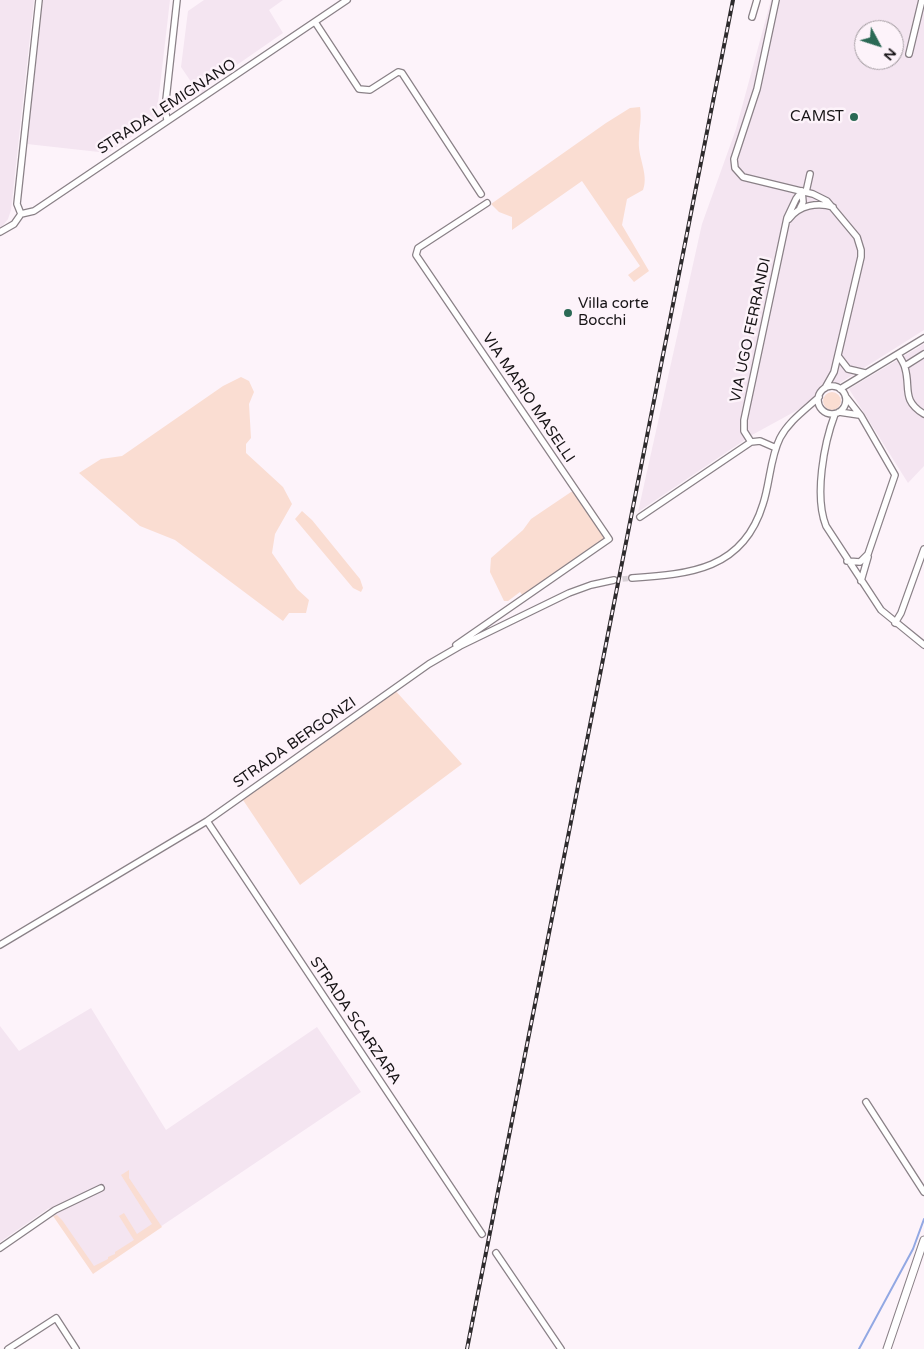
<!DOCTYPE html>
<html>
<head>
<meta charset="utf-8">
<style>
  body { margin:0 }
  #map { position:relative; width:924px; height:1349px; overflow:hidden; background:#fdf3fa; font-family:"Varela Round",sans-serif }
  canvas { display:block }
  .north { position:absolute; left:854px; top:20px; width:50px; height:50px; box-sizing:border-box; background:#fdf3fa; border:1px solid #a19a9f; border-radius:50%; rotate:130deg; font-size:14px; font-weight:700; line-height:20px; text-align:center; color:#171416 }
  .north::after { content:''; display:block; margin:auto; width:18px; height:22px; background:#2b6955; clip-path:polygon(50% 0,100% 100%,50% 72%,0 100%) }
</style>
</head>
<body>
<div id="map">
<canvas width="924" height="1349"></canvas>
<div class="north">N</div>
</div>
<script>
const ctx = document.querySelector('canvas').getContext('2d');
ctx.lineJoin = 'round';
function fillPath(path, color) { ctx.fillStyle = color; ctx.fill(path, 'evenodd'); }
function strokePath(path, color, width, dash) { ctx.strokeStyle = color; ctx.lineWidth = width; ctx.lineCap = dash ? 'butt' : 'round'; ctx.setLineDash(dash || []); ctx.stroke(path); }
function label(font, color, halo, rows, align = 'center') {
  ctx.font = font + ' "Varela Round",sans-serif'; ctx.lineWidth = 5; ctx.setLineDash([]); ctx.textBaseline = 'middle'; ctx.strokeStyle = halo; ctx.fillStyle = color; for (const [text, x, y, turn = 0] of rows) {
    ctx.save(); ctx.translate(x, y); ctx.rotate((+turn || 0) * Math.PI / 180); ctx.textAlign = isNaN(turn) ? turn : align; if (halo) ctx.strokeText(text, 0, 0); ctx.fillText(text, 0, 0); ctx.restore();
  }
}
fillPath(new Path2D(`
  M0 0H34L11 210 8 219 0 229Z
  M43 0H170L156 120 108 153 27 144Z
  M204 0H283L269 10 283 33 205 87 206 92 200 95 181 67 188 11Z
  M771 0H924V330L794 412 752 435 638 512 702 224 736 129ZM864 30H894V60H864Z
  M924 344V466L908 483 849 389Z
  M91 1008 166 1130 317 1027 361 1092 93 1272 49 1208 0 1242V1026L19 1051Z`), '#f4e5f1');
fillPath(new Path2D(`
  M640 107C642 120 639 127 639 139 637 157 649 173 643 190L627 199 622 225 649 271 634 282 628 275 640 266 582 181 512 230V217L499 212 491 204 606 123 630 108Z
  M241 377 249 381 254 392 249 404 251 438 246 444V453L283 487 292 504 275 534 272 553 297 589 309 600 306 613H289L283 621 175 540 140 526 79 473 101 459 122 456 223 386Z
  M823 401a9 9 0 1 1 18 0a9 9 0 1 1-18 0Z
  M571 492H575L606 538 523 596 520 592 508 601H504L490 572 491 558 523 530 531 519Z
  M302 511 312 520 360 579 363 588 361 592 353 588 295 519Z
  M393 688 462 764 300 885 241 797Z
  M129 1170V1178L162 1227 93 1274 53 1216 57 1215 62 1220 94 1266 108 1259V1257L115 1254V1252L134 1240 119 1216 124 1213 137 1234 152 1224 121 1175Z`), '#faddd2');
strokePath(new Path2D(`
  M859 1349 913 1249 924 1219`), '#92a8e3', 2);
strokePath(new Path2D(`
  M614 580 632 578`), '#dad2d8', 5.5, [5.5, 3]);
const minor = new Path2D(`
  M776 0 757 89 734 159 735 168 743 177 813 194 827 201 857 237 861 250V257L834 372 825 388
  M752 17 757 0
  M315 22 359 89 370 90 398 72 402 73 481 194
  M909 54 922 0
  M167 120 165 109 177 0
  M806 192 810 174
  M800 208 803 202 802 191
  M21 214 17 204 39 0
  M789 219C799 205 818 202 833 207
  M0 232 14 224 21 214 34 211 347 0
  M898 354C900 358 904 363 905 368 911 388 901 400 924 414
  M838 356 848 369 865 373
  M905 366 924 354
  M818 400a14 14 0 1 1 28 0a14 14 0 1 1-28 0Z
  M840 389 924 338
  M846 397 861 416 895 475 868 554 860 562 847 561
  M839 412 859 415
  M835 414C824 443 814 496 826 526L881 610 924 645
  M751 442 744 431V420L787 218 796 199 802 191
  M640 517 751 442 760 441 776 448
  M632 578C690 574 743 570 763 504 770 483 770 458 780 438 789 421 805 410 819 397
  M861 581 868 557
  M895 623 901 613 924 549
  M456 645 609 539 416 255 418 248 487 203
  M207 821 482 1234
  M0 945 207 821 429 664 460 646 569 593 591 585 614 580
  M866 1102 924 1192
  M0 1248 55 1210 101 1188
  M496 1253 561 1349
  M8 1349 56 1318 76 1349`);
const tertiary = new Path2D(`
  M887 1349 924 1240`);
strokePath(minor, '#8a8187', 8);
strokePath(tertiary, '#8a8187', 9);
strokePath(minor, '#fff', 5.5);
strokePath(tertiary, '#fff', 7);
const rail = new Path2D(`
  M467 1349 733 0`);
strokePath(rail, '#2e2b2d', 4);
strokePath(rail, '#fdf3fa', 2, [5.5]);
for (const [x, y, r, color] of [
  [854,117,5,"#2b6955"],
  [568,313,5,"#2b6955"]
]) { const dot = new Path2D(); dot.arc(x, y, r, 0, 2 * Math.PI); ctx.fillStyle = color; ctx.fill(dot); strokePath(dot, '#fdf3fa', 2); }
label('15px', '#171416', '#fdf3fa', [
  ["STRADA LEMIGNANO",167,107,-33],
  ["VIA UGO FERRANDI",751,330,-78],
  ["VIA MARIO MASELLI",528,398,56],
  ["STRADA BERGONZI",295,743,-35],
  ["STRADA SCARZARA",355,1021,56]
]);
label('15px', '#171416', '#fdf3fa', [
  ["CAMST",844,117],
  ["Villa corte",578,304,"left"],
  ["Bocchi",578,321,"left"]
], 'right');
</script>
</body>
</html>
